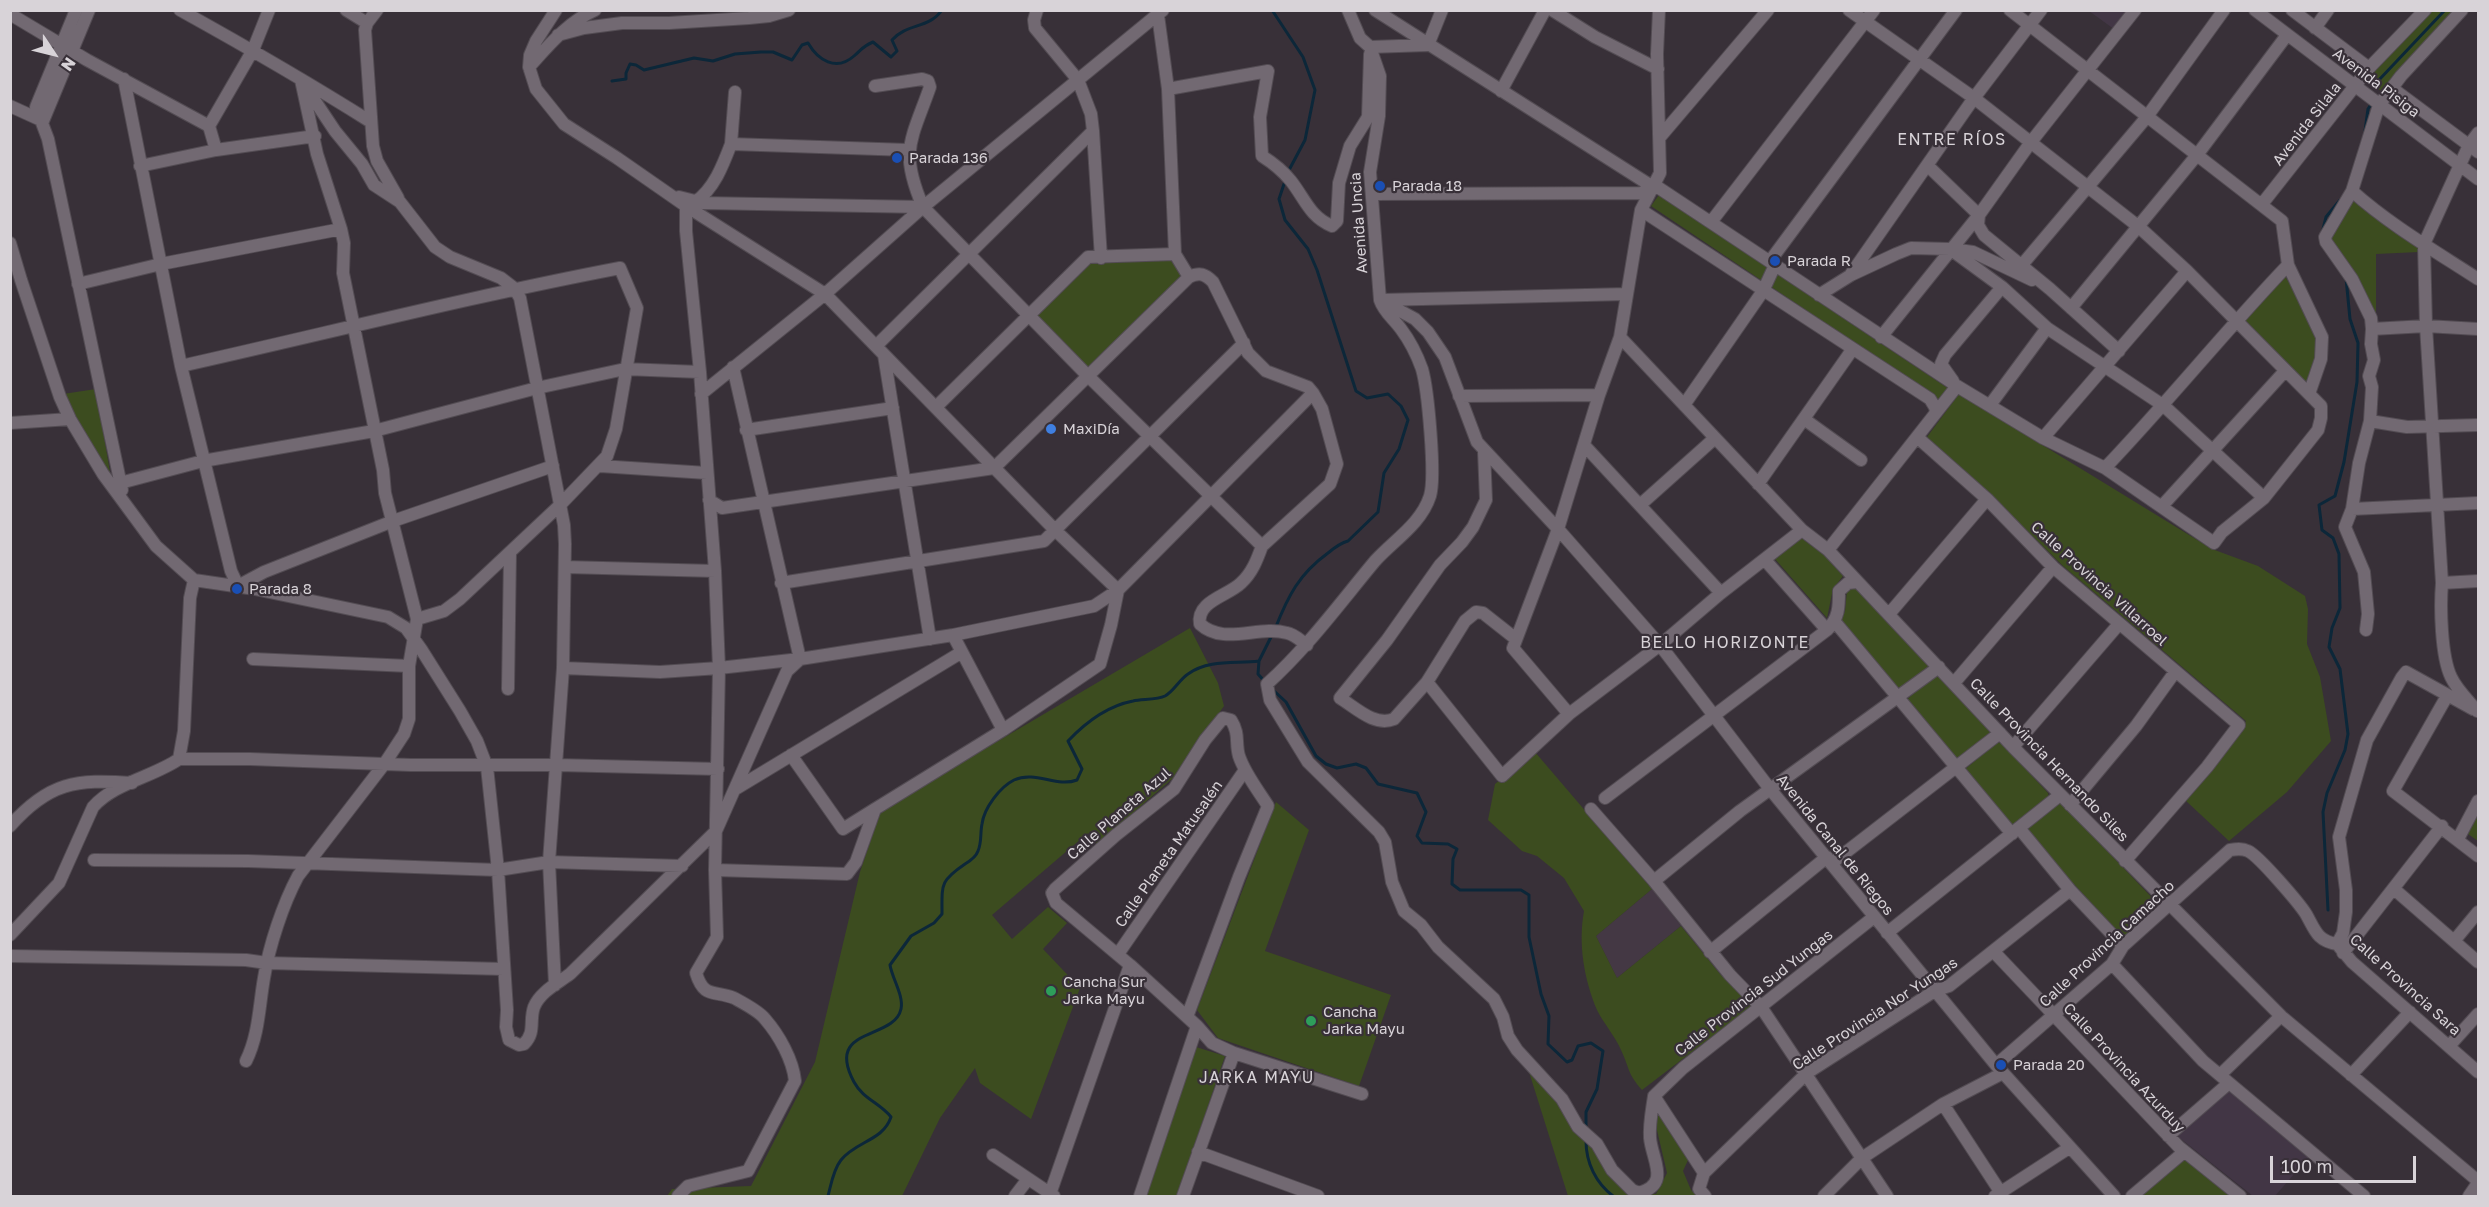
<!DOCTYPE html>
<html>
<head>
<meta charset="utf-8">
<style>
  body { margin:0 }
  #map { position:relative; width:2489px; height:1207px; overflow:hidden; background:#383038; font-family:"Golos Text",sans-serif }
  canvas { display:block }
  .frame { position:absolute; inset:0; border:12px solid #d8d3d8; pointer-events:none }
  .north { position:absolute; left:24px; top:24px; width:60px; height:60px; -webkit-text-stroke:4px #383038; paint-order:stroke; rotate:125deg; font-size:16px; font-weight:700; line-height:24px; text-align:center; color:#d8d3d8 }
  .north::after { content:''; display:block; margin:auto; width:21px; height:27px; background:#d8d3d8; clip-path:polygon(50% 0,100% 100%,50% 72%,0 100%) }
  .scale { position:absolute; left:2270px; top:1156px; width:146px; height:27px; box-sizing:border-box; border:3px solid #d8d3d8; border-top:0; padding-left:8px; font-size:18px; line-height:21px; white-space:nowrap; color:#d8d3d8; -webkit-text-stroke:4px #383038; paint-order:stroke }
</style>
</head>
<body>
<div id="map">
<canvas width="2489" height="1207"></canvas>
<div class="frame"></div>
<div class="north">N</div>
<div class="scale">100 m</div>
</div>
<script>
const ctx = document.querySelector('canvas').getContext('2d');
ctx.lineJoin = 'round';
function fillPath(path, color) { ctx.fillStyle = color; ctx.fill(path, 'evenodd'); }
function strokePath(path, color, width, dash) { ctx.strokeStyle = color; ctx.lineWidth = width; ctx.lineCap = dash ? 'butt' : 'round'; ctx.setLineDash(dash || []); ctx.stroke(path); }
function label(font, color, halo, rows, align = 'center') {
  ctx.font = font + ' "Golos Text",sans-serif'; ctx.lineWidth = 4.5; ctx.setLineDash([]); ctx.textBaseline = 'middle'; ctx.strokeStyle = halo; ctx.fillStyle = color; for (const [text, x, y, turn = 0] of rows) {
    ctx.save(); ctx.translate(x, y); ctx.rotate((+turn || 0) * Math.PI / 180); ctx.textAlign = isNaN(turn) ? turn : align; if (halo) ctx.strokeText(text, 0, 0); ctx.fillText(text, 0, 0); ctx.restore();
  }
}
fillPath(new Path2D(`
  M1652 889 1681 926 1617 978 1596 936Z`), '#443844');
fillPath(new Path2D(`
  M2089 11H2134L2118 32Z
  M2228 1090 2310 1156 2275 1196H2253L2176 1135Z`), '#423645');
fillPath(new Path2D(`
  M2431 11H2453L2399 72 2384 93 2372 85V74L2375 66Z
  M1659 195 1949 389 1941 401 1651 206Z
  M2351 198 2417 244 2419 252 2376 254V316L2331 242 2330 234Z
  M1169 259 1186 276 1090 371 1036 316 1089 264Z
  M2285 276C2298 298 2323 329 2318 357 2316 366 2311 375 2308 384L2303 385 2241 320Z
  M96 389 111 478 76 423 63 394Z
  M1959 394 2212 549 2258 566 2305 596 2308 609 2307 644 2320 677 2331 741 2287 792 2229 841 2185 800 2226 751 2246 721 2063 566 1990 494 1927 437Z
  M1800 537 1824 555 1843 576 1833 589 1827 618 1775 559Z
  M1856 587 1930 665 1899 690 1841 620 1845 611 1847 591Z
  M1190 628 1218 683 1224 706 1172 779 1097 844 1088 833 992 915 1012 939 1048 907 1067 923 1043 949 1080 988 1031 1119 980 1083 975 1068 940 1118 902 1196H667L672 1189 751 1186 815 1062 860 872 881 810Z
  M1939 675 1990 730 1989 735 1956 761 1905 701 1934 676Z
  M1998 742 2003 745 2048 793 2049 797 2016 825 2011 826 1964 770Z
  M1535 752 1652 889 1596 936 1617 978 1681 926 1720 974 1752 1006 1642 1090C1627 1073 1630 1069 1621 1050 1615 1036 1604 1024 1597 1010 1584 979 1578 944 1584 911L1564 878 1537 856 1522 851 1488 820 1495 784Z
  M1276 802 1309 830 1265 951 1391 995 1359 1086 1218 1038 1197 1010Z
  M2060 802 2161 907 2124 938 2071 881 2026 829Z
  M2478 815V841L2468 834Z
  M1196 1047 1225 1056 1177 1196H1146Z
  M1524 1056 1629 1194H1656L1667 1173 1650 1100 1689 1158 1683 1171 1691 1190 1697 1196H1568Z
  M2183 1157 2233 1196H2137Z`), '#3c4c1f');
strokePath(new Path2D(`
  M1272 10 1303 57 1315 90 1305 140 1288 172
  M612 81 626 79V73L630 64 636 65 644 70 694 58 713 61 735 54 761 52H773L792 60 802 45 808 43C818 60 836 72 854 56 861 50 863 46 873 42L891 57 897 51 892 40C907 23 929 29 942 10
  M2378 81 2445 10
  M2365 131 2368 109 2372 103
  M2322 233 2326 217 2340 200
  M1275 629C1288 596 1299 574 1328 553 1334 548 1340 543 1348 541L1378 512 1384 473 1399 449 1408 420 1401 406 1388 394 1367 398 1356 391 1317 270 1308 249 1285 220 1279 199 1285 181
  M1265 682 1258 674 1259 661 1272 635
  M1272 689 1286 702 1316 756 1326 764 1337 768 1356 764 1366 768 1378 784 1417 793 1426 812 1417 836 1422 843 1448 844 1457 849 1453 859 1452 884 1460 890H1521L1529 895V937L1541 994 1549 1016 1548 1044 1567 1062 1572 1060 1578 1046 1591 1043 1603 1051 1597 1089 1586 1112V1129
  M2328 910 2323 812 2327 793 2345 750 2348 734 2340 669 2329 647 2332 628 2340 608 2339 554 2333 538 2322 530 2319 505 2335 496 2344 462 2357 382 2358 343 2350 319 2346 278
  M1586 1141C1586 1163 1596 1183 1613 1196
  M828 1196C831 1185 833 1170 841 1160 856 1141 883 1141 891 1117 880 1103 863 1099 854 1082 824 1026 894 1041 901 1009 904 996 892 978 890 965L911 936 934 923 942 914C942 884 940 881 965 864 970 861 976 857 978 851 982 842 980 833 982 824 984 808 1000 787 1014 780 1036 770 1056 788 1077 780L1082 769 1068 741C1086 722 1107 706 1133 701 1142 699 1157 700 1165 696 1174 691 1179 680 1188 674 1209 659 1236 664 1259 661`), '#0c2739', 3);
const minor = new Path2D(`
  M76 10 36 107 48 139 122 490
  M180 10C245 46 309 83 371 122
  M346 10 367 23
  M377 10 367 23 365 30 373 146 377 161 398 198
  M556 10 536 41 530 55 529 67 536 89 564 124 617 158 686 206 825 294 1055 530 1118 590 1111 625 1100 664 1003 730 875 809 856 862 847 874 715 870
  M1037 10 1034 20 1035 28 1078 80 1091 114 1093 131
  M1348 10 1360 38 1370 47 1380 76 1379 116 1370 172 1380 300C1384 312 1393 318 1401 329 1410 341 1417 355 1422 369 1428 390 1436 476 1430 496 1421 524 1394 540 1375 561 1340 603 1308 647 1267 684L1270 700 1308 762 1379 832 1385 842 1392 882 1404 911 1421 925 1438 947 1494 999 1503 1017 1508 1036 1517 1050 1562 1099 1578 1127 1597 1144 1612 1170 1632 1190 1639 1193C1671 1184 1652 1160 1650 1138 1649 1124 1652 1110 1654 1096
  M1375 10 1653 187 1659 188 1957 386 2043 438 2105 468 2214 543 2222 532 2264 498 2318 430 2321 418V406L2187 271 2139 227 1974 98 1849 10
  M1552 10 1595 37 1658 69
  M2010 10 2282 221 2288 265 2322 337 2321 359 2309 394
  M2255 10 2478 179
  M2292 10 2369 68
  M10 14 87 60 209 126
  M1158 15 1168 89 1175 254 1189 277
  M2315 28 2328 10
  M558 35 584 28 622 23H669L749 18 769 16 789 10
  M1370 47 1428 45 1442 10
  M529 67C549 45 568 22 595 10
  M124 79 181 366 231 571 238 586 264 572 393 521 553 466
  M303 83 335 131 362 164 374 185 400 202 435 247 450 257 501 278 514 288 520 298 564 525 565 544 563 668 549 862 555 985
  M875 86 922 79 928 81 930 87C911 141 899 151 923 207L1088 376 1262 546C1257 560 1252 573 1241 583 1228 596 1196 601 1200 624 1224 646 1258 625 1287 633 1294 634 1301 641 1307 645
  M2392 88 2478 152
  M1168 89 1268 71 1260 117 1262 156C1273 163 1283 171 1291 181 1305 199 1310 217 1332 226L1337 221 1339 183 1350 146 1368 117 1370 54
  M1501 91 1545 10
  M735 92 731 144 908 150
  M10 106 43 121
  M43 121 89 10
  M1660 137 1768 10
  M216 150 209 126 253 50 269 10
  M140 166 216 150 315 136
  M1928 166 1979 215 1978 225 1984 235 2050 289 2119 351
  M2352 191C2390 225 2435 251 2478 279
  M1373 194 1641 193 1653 187
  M679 197 703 203 923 207
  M695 202C714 189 723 165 731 144
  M2262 204 2369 68 2425 10
  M1641 210 1930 399 1936 409 1935 414
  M1711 222 1874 10
  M10 243 21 280 60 397 70 419 103 474 156 546 194 580 255 589 388 617 406 628 421 649 460 711 477 741 487 767 498 870 507 1010 506 1027 509 1040 519 1045 524 1044C536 1032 529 1021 534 1007 540 992 558 983 570 974L716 831 787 671 800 659 953 635 1094 606 1118 590 1313 393
  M1951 249 1973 252 2032 280
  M1770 261 1956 10
  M2021 266 2146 118 2224 10
  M1851 274 1974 98 2041 10
  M78 284 161 264 341 229
  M1819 295 1851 275 1896 254 1911 248 1950 249 2002 287 2047 328 2164 406 2264 498
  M1380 300 1415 319 1428 332 1445 357 1477 442 1558 529 1660 645 1770 789 1996 1065 2114 1196
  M1381 300 1627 294
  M2071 308 2197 155 2287 35
  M2372 329 2426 326 2478 329
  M1620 337 1802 530 1828 550 2013 747 2281 1016 2478 1181
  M1881 337 1979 215 2031 142 2135 10
  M876 346 1093 131 1101 258
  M884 355 930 639
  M181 366C328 333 473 296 620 268L637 308 616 429 607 456 560 505 460 599 444 611 417 619
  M1953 381 1941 364 1945 355 2002 287
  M701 394 825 294 923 207 1163 10
  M1459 396 1599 395
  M1684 405 1763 291 1775 265
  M1990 405 2047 328
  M936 407 1088 257 1175 254
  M1804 419 1861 460
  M2370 421 2407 427 2478 425
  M10 423 70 419
  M746 430 893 408
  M1917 437 1987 499 2053 567 2239 725 2207 767 2125 861
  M2043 438 2187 271
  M1584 445 1721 593
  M1484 451 1486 500 1473 527 1462 542 1440 565 1387 640 1340 698C1356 708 1375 727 1394 719L1427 682 1465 621 1476 612 1483 613 1516 639
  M600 466 707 473
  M2105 468C2168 402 2225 331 2288 265
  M120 483 203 461 374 431 537 388 625 369 700 372
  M1758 484 1852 350
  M709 500 722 508 994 468 1189 277C1200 272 1205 274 1213 282L1248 353 1266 371 1308 387 1313 393 1322 409 1337 464 1330 484 1262 546
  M1640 505 1715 438
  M2162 506 2285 371
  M2352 509 2478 503
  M1828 550 1957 386
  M1765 560 1827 630
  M565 567 715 571
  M781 583 1044 541 1244 343
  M2442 583 2478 581
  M1889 614 1987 499
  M1835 622 2012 834
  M2366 630 2368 614 2364 572 2345 527 2352 509 2359 463 2370 421 2372 387 2369 376 2374 360 2371 344 2372 329 2371 318 2352 279 2326 242 2325 237 2352 191 2379 105 2401 76 2462 10
  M953 635 1003 730
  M253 659 409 666
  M563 668 660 672 719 668 800 659 733 367
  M1427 682 1502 776 1569 714 1660 645 1721 593 1802 530
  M1954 683 2053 567
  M508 689 510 553
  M2447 696 2393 791 2478 856
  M2477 711C2469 701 2457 690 2451 677 2441 656 2440 607 2442 583L2426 326 2424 244 2469 145 2478 133
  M1569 714 1513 648 1558 529 1599 395 1620 337 1641 210 1660 173 1657 54 1659 10
  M2013 747 2119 624
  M791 755 843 829 875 809
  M179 759H250L411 765H557L718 769
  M737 788 962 652
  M1605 798 1827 630C1839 618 1839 607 1839 591L1848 583 1857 582
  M2070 805 2136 726 2175 672
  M1591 809 1654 881 1730 975 1761 1007 1887 1196
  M10 826C49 782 76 779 132 783
  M2019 828 2070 890 2123 946
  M2458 839 2478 801
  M94 860 248 861 498 870 549 862 682 866
  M1832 863 2000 733
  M1654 881 1740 811 1939 667
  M2394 889 2478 962
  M1887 933 2060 795
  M10 935 59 883 93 807C114 783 153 777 179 759L184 731 190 598 194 580
  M2454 941 2478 912
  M2337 944 2343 933 2346 912V890L2339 837 2367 740 2402 677 2406 672 2473 709
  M1710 952 1827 857
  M1994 952 2179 1147 2240 1196
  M2343 953 2442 826
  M1118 954 1245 770
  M10 956 246 960 267 963 504 969
  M2112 964 2203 1061 2364 1196
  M1187 1017 1239 877 1268 806C1258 790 1245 774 1239 756 1235 742 1240 734 1231 720L1223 718 1205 740 1174 789 1116 835 1055 889 1052 893 1056 903 1130 965 1197 1026 1212 1043 1234 1053 1362 1094
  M2450 1045 2478 1014
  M246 1061C259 1035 259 1006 264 978 269 946 283 904 298 876L385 763 404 734 409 719V666L417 619 385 493 383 470 343 273 344 243 341 229 317 154 301 80
  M1996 1065 2112 964 2123 946 2230 850C2236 849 2242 848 2248 851 2259 856 2299 903 2306 914 2315 930 2317 941 2337 944L2352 962 2478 1072
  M2220 1075 2281 1016
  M2351 1075 2410 1012
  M1654 1096 1683 1068 1874 917
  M1654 1096 1704 1173 1699 1189 1705 1196
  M1943 1104 2003 1196
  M2168 1136 2229 1083
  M1198 1152 1318 1196
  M993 1155 1054 1196
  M1704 1173 1807 1073 1936 990 1949 986 2070 890
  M1050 1194 1130 965
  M678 1196 688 1186 748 1171 795 1081C793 1060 779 1035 765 1019 759 1011 743 1003 734 998 714 990 704 999 696 973L717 937 715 870 719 668 715 571 700 372 686 231V206
  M1015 1196 1028 1179
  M1140 1196 1197 1026
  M1183 1196 1234 1053
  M1824 1196 1862 1158 1943 1104 2003 1073
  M1995 1196 2069 1148
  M2132 1196 2184 1152
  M2469 1196 2478 1183`);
strokePath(minor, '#534c53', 14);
strokePath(minor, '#726972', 12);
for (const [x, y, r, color] of [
  [897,158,6,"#1a4fb4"],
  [1380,186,6,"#1a4fb4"],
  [1775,261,6,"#1a4fb4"],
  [1051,429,6,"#3f7fe0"],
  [237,589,6,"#1a4fb4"],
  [1051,991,6,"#2e9e5b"],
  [1311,1021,6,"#2e9e5b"],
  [2001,1065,6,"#1a4fb4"]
]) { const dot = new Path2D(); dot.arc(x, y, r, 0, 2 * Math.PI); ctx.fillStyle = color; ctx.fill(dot); strokePath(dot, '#383038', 2); }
label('15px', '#d8d3d8', '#383038', [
  ["Avenida Pisiga",2376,83,37],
  ["Avenida Silala",2307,124,-52],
  ["Avenida Uncia",1359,223,-94],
  ["Calle Provincia Villarroel",2099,584,42],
  ["Calle Provincia Hernando Siles",2049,760,46],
  ["Calle Planeta Azul",1119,814,-41],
  ["Avenida Canal de Riegos",1835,845,51],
  ["Calle Planeta Matusalén",1169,854,-55],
  ["Calle Provincia Camacho",2107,944,-43],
  ["Calle Provincia Sara",2405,985,42],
  ["Calle Provincia Sud Yungas",1754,993,-38],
  ["Calle Provincia Nor Yungas",1875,1014,-33],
  ["Calle Provincia Azurduy",2124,1068,47]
]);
label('15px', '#d8d3d8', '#383038', [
  ["Parada 136",909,158],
  ["Parada 18",1392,186],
  ["Parada R",1787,261],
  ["MaxiDía",1063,429],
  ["Parada 8",249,589],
  ["Cancha Sur",1063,982],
  ["Jarka Mayu",1063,999],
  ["Cancha",1323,1012],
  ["Jarka Mayu",1323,1029],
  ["Parada 20",2013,1065]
], 'left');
ctx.letterSpacing = '1.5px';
label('16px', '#d8d3d8', '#383038', [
  ["ENTRE RÍOS",1952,140],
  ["BELLO HORIZONTE",1725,643],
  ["JARKA MAYU",1257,1078]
]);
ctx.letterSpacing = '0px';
</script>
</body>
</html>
